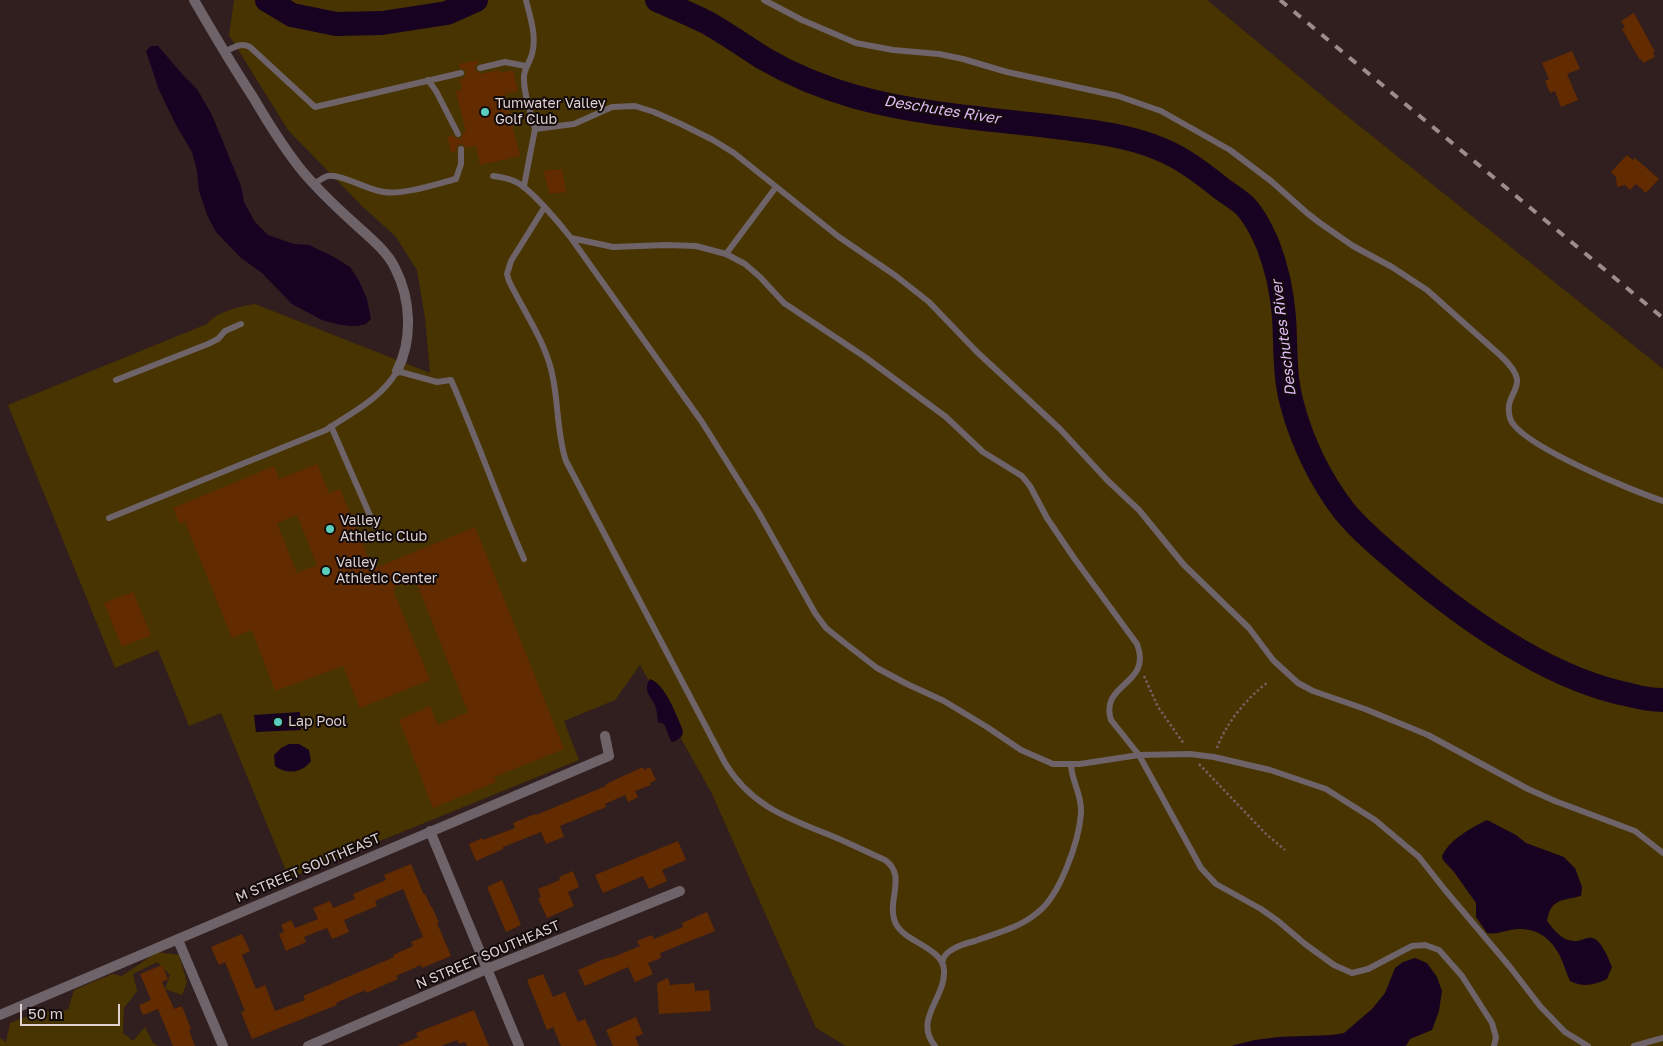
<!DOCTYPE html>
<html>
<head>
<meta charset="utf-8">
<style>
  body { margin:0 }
  #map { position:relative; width:1663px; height:1046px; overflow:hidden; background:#311e1e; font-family:"Golos Text",sans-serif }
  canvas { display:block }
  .scale { position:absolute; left:20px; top:1004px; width:100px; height:22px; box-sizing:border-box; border:2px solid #ded1d0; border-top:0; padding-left:6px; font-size:15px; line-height:18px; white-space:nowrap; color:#ded1d0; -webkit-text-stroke:4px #130b0b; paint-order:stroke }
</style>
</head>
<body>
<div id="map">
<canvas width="1663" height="1046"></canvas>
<div class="scale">50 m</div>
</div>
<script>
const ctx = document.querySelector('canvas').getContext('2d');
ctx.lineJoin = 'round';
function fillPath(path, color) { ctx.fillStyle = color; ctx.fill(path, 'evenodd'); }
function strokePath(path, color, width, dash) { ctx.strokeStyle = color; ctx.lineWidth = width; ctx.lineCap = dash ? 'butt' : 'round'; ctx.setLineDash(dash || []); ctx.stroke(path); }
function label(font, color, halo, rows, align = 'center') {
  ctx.font = font + ' "Golos Text",sans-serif'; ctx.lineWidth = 4; ctx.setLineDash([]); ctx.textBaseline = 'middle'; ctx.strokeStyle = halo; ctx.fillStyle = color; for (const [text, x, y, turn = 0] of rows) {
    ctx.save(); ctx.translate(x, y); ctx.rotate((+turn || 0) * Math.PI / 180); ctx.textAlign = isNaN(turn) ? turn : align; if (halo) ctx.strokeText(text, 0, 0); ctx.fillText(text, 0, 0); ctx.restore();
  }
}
fillPath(new Path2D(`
  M234 0H1207L1337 108 1663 369V1046H846L816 1028 712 794 640 665 615 700 564 721 579 760 289 878 221 713 189 726 158 650 115 668 8 405 207 324C218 311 239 307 255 304L430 373 425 318 417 270 396 237 362 206 288 130 229 35Z
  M157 952 179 955 187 982 182 995 165 989 170 975 157 962 133 974 137 991 124 1008 123 1033 133 1041 145 1027 153 1043 158 1046H0V1038L6 1042 10 1023 38 1012 68 1010 74 990 112 974 122 976Z`), '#483401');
fillPath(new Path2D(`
  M151 46H158L183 75 197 89 212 115 241 186 244 202 255 222 268 235 294 244 309 245 334 257 350 267 359 281 367 299 371 319 366 324 357 326H349L337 324 322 320 292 304 262 273 241 258 216 232 208 217 199 191 197 171 192 152 175 123 159 90 146 51Z
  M650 679C665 684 676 714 682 728 685 735 680 739 673 742L671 741 664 724 658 722C657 716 657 710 655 705 650 696 643 689 650 679Z
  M300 712 301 730 256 732 254 715Z
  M289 744H299L309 750 311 761C302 773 287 775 275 766L274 755 281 748Z
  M1487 820 1516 835 1526 843 1564 857 1575 868 1582 887 1581 896C1562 901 1551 898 1547 921 1554 930 1563 942 1576 941 1582 941 1589 935 1595 939 1603 944 1608 958 1612 967L1607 979C1594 985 1584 988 1570 981 1566 973 1564 964 1560 956 1551 938 1537 928 1517 929 1506 930 1497 935 1487 933L1476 917V903L1454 872 1443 860 1442 856C1450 839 1471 828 1487 820Z
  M1415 958 1427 963 1437 977 1442 991 1439 1011 1432 1030 1410 1039 1406 1046H1231L1255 1040 1278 1037 1332 1035 1344 1033 1372 1009 1385 993 1395 968 1403 962Z`), '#170222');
strokePath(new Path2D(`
  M267 0 292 15 336 24 382 23 447 13 476 0
  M657 0C673 7 690 14 706 22 726 33 744 46 763 58 792 75 824 88 856 97 918 114 984 119 1048 126 1086 131 1125 134 1160 149 1183 158 1203 174 1222 189 1229 194 1237 199 1244 205 1255 216 1262 231 1268 245 1277 268 1282 292 1284 317 1286 346 1284 376 1292 404 1302 442 1321 481 1345 512 1361 531 1380 547 1399 563 1461 616 1548 679 1630 695 1641 698 1652 700 1663 700`), '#170222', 24);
fillPath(new Path2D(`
  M1634 13 1655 52 1653 53 1655 57 1643 63 1641 59 1640 60 1622 29 1625 27 1621 21Z
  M1572 51 1580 69 1567 74 1578 100 1561 107 1555 91 1550 93 1545 81 1549 79 1542 63Z
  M478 60V63L475 66V70L481 74 499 70 500 73 513 70 518 91 505 94 520 156 480 165 476 146 466 148 464 145 461 144 457 146 456 151 451 152 447 137 453 135 456 138 460 139 462 136 463 133 466 132 456 91 462 89 459 79H463L466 74 465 70 460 68 459 64Z
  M1627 155 1633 160 1635 158 1659 179 1646 193 1636 184 1630 190 1625 185 1617 187 1616 177 1611 172Z
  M562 169 566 192 549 194 544 171Z
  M317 464 329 493 340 489 373 569 475 527 564 749 494 777 496 782 433 808 399 720 430 706 438 725 468 712 415 579 394 587 395 590H393L430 680 360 708 343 666 275 691 252 630 232 638 185 522 180 524 173 508 274 466 279 479ZM297 515 317 565 297 573 277 523Z
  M133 592 151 635 122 647 104 603Z
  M643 767 644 770 650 767 656 780 650 783 651 785 635 791 638 797 628 802 625 795 605 804 606 807 560 826 564 837 546 844 541 832 503 847V849L476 861 469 844 482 838 483 840 515 828 513 823 535 814 536 815 606 786V784Z
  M678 841 686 860 662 870 667 881 649 889 643 876 603 893 595 875Z
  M411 864 424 895 425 894 431 907H432L439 923H437L451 956 422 968 421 965 396 976 398 979 366 993 365 990 336 1003 337 1005 252 1039 241 1012 245 1011 225 962 219 965 211 947 242 934 250 951 242 955 256 989 265 985 275 1011 305 1000 303 996 394 957 393 955 413 946 411 942 423 937 403 889 375 901 377 906 344 920 349 932 332 939 327 928 304 937 306 942 286 951 279 934 284 932 281 925 291 920 295 928 318 919 313 908 330 901 333 908 355 899 353 894 386 880 384 875Z
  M573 871 579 887 568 892 574 906 547 918 538 898 541 897 538 889 560 880 559 877Z
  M502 880 521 925 506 932 487 887Z
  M707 912 715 931 660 953 661 958 648 963 653 974 635 982 628 967 585 986 578 970 604 959 611 957V958L640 946 637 941 652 935 654 939 683 927 682 923Z
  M162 965 168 979 162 982 174 1009 182 1006 191 1029 189 1030 195 1046H173L158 1009 143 1015 139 1005 151 1000 140 974Z
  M543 974 553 997 565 992 578 1022 585 1019 597 1046H561L553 1027 547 1030 527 980Z
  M668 978 670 985 694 983 695 991 709 990 711 1011 659 1014 657 983Z
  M474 1010 489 1046H467L465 1042 459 1044 457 1040 441 1046H398L418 1037 416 1033Z
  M636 1017 643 1034 635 1037 639 1046H613L606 1030Z`), '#632b00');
strokePath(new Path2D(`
  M1144 676 1158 707 1184 744
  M1217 748C1226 723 1247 698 1268 682
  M1199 764 1266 834 1285 850`), '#716060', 2.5, [2.5, 2.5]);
strokePath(new Path2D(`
  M526 0C530 17 537 36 532 54 530 62 525 67 524 76 523 93 531 113 535 129
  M764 0 802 20 856 43 893 50 939 54 963 59 1007 72 1118 96 1161 111 1230 150 1271 181 1307 213 1320 223 1353 246 1392 267 1427 290 1501 356C1536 389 1502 389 1510 418 1517 444 1635 492 1663 501
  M224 52C233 48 240 42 250 47L315 107 461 73
  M480 68 505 62 526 66
  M428 80 436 91 458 134
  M493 176C501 177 508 178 516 182 531 189 560 224 571 238L702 422 759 513 815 613 826 628 846 644 877 668 907 684 944 701 987 727 1021 750 1053 764H1080L1139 755 1190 754 1214 757 1270 770 1326 789 1375 820 1419 857 1445 890 1510 967 1540 1006 1565 1032 1588 1046
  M314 184C319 181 323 177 328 176 342 174 367 190 384 192 404 195 436 184 456 179L461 164V149
  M524 186 535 129 574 124 612 107 635 106 654 112 681 124 713 140 734 153 839 237 896 276 929 302 977 352 1060 429 1107 480 1139 510 1184 565 1249 628 1273 660 1298 683 1313 691 1365 709 1428 735 1528 789 1555 801 1635 831 1663 853
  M544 208 511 261 507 274 509 281C523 310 543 338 551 369 559 399 556 431 566 461L725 763C751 806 787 818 832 836 849 843 867 852 885 860 908 876 885 902 896 924 905 942 943 948 944 970 946 998 913 1019 935 1046
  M571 238 613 247 666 245 696 246 726 254 745 264 760 277 784 303 865 357 946 417 983 452 1022 476 1030 486 1047 518 1074 558 1137 644C1153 685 1099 683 1111 720L1139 755 1201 868 1216 884 1261 909 1278 921 1305 944 1334 965 1352 973 1368 969 1412 946 1425 945 1439 950 1462 976 1492 1023 1496 1037 1494 1046
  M726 254 776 187
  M116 380 208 344 218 339 225 331 241 324
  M331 426 375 527
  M109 518 326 430C351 413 382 398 397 371L437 382 451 380C477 439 498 500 524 559
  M942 963C943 958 945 954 950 951 957 946 966 943 975 941 996 933 1019 928 1037 913 1060 896 1079 841 1081 813 1082 794 1072 783 1071 765
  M1634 1046 1663 1038`), '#6d6368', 6);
strokePath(new Path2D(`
  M194 0C213 33 232 65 253 97 267 121 282 145 299 167 315 187 335 206 355 224 369 237 387 251 395 268 411 299 413 340 397 371
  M430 831 519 1046
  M178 940 223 1046
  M0 1015C203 929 406 841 609 756L605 736
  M308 1046 487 969 680 891`), '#6d6368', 10);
strokePath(new Path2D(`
  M1280 0 1663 318`), '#9c8d8c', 4, [9, 9]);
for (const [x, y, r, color] of [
  [485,112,5,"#5acebd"],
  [330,529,5,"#5acebd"],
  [326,571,5,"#5acebd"],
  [278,722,5,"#5acebd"]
]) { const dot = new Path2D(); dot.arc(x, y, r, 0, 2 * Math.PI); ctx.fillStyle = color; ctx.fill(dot); strokePath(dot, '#130b0b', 2); }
label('14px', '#ded1d0', '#130b0b', [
  ["Tumwater Valley",495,104],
  ["Golf Club",495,120],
  ["Valley",340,521],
  ["Athletic Club",340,537],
  ["Valley",336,563],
  ["Athletic Center",336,579],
  ["Lap Pool",288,722]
], 'left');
label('14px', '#ded1d0', '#130b0b', [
  ["M STREET SOUTHEAST",308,868,-23],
  ["N STREET SOUTHEAST",488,955,-23]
]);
label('italic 15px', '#dfbaf5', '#130b0b', [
  ["Deschutes River",942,110,9],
  ["Deschutes River",1284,338,-97]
]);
</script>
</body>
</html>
